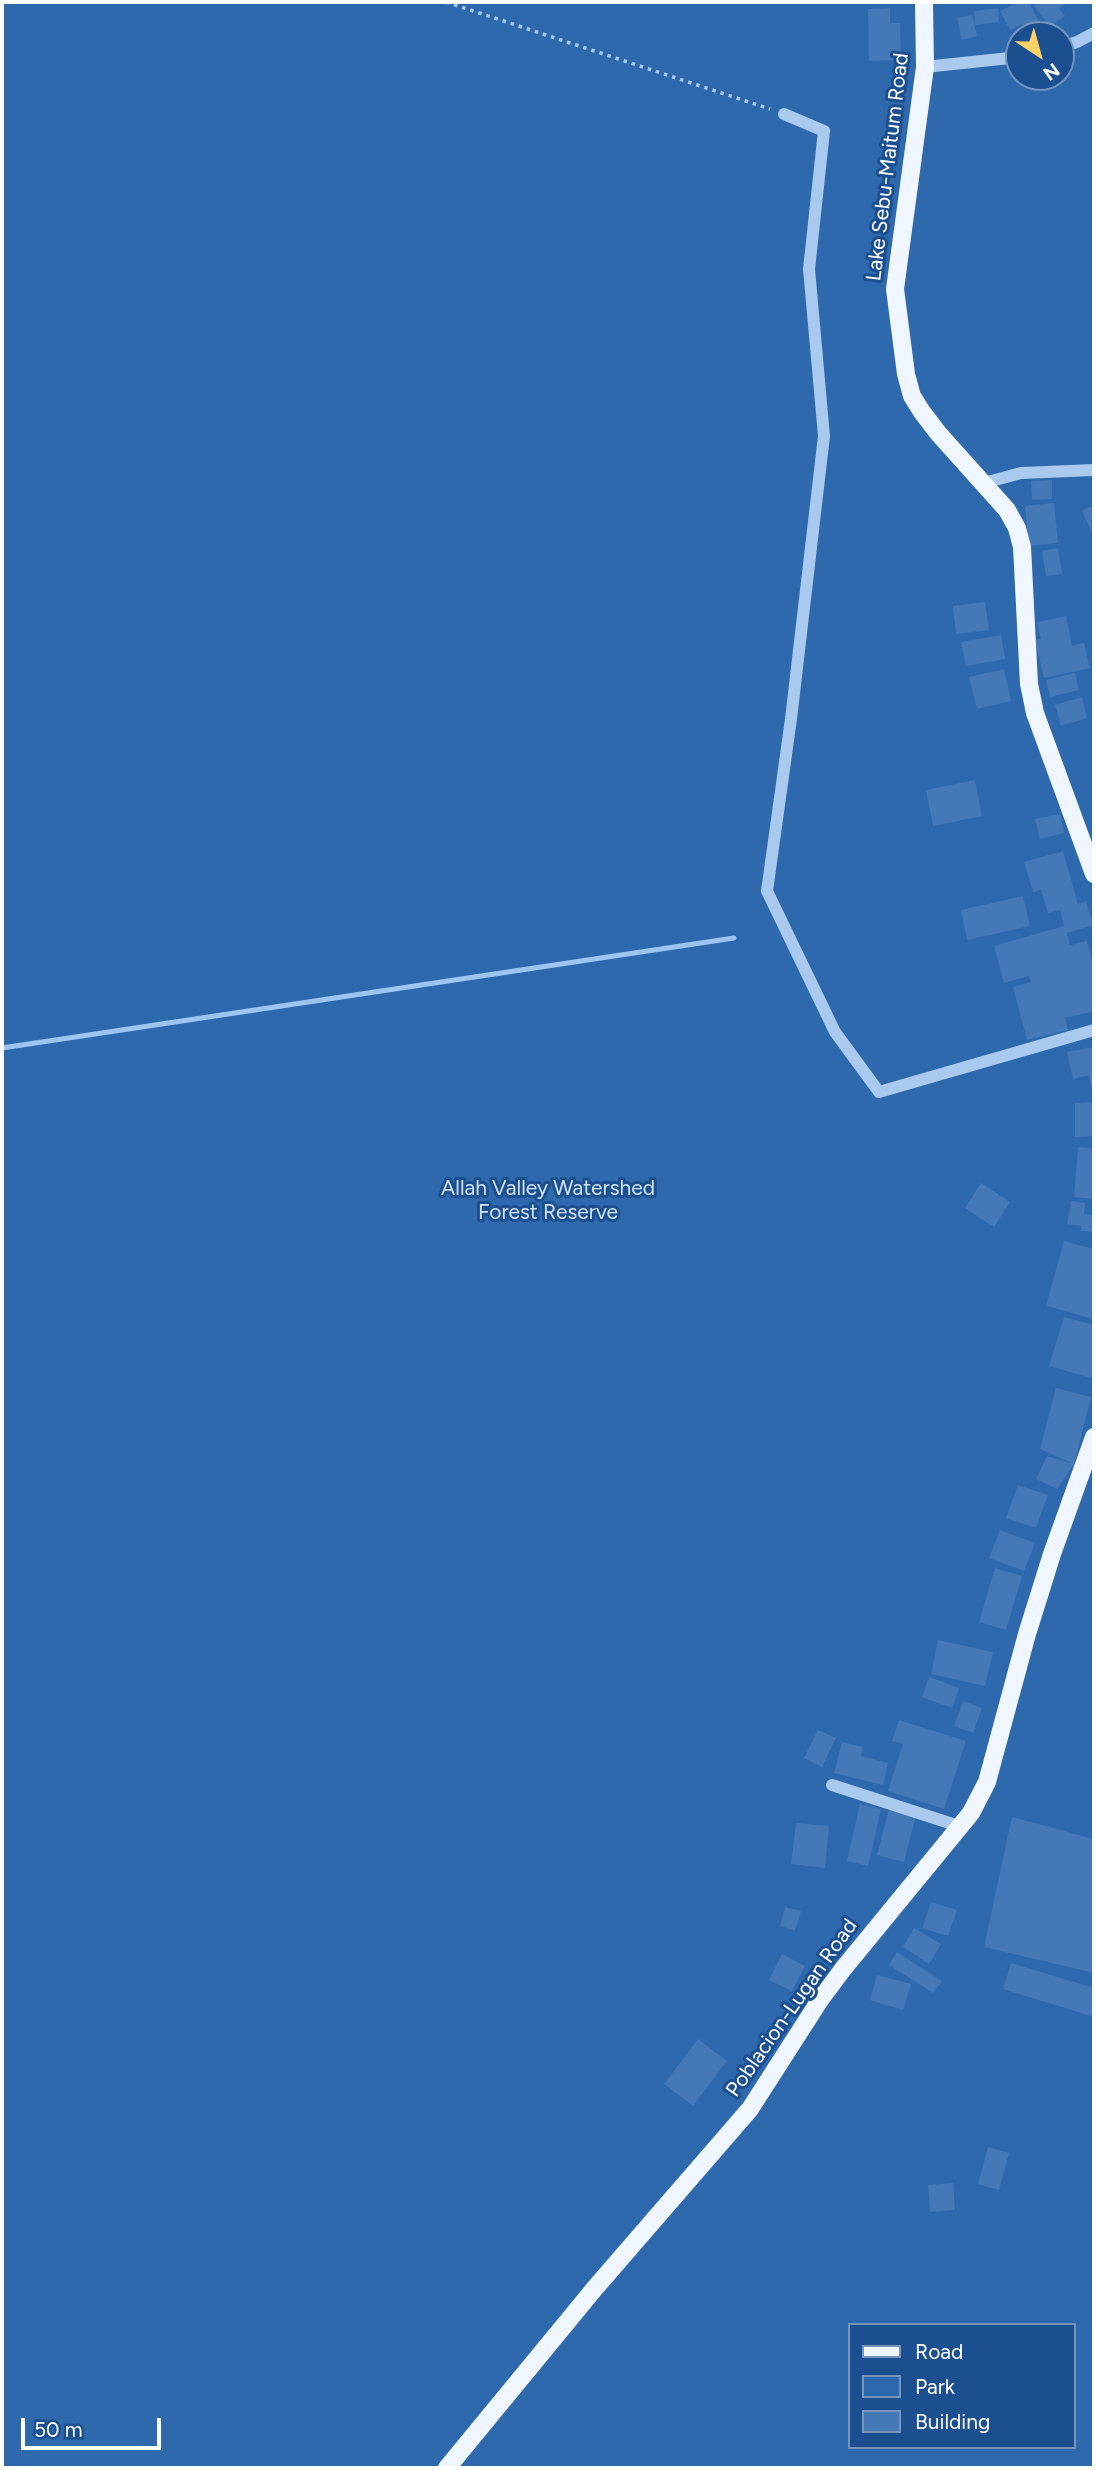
<!DOCTYPE html>
<html>
<head>
<meta charset="utf-8">
<style>
  body { margin:0 }
  #map { position:relative; width:1096px; height:2470px; overflow:hidden; background:#1b4f8f; font-family:Figtree,sans-serif }
  canvas { display:block }
  .frame { position:absolute; inset:0; border:4px solid #fff; pointer-events:none }
  .legend { position:absolute; left:848px; top:2323px; width:228px; height:126px; box-sizing:border-box; background:#1b4f8f; border:2px solid #7695bc; margin:0; padding:9px 12px; list-style:none; font-size:21px; color:#fff }
  .legend li { display:flex; align-items:center; gap:14px; height:35px }
  .legend b { width:35px; border:2px solid #7695bc }
  .north { position:absolute; left:1005px; top:21px; width:70px; height:70px; box-sizing:border-box; background:#1b4f8f; border:2px solid #7695bc; border-radius:50%; rotate:144deg; font-size:19px; font-weight:700; line-height:28px; text-align:center; color:#fff }
  .north::after { content:''; display:block; margin:auto; width:24px; height:32px; background:#ffd166; clip-path:polygon(50% 0,100% 100%,50% 72%,0 100%) }
  .scale { position:absolute; left:21px; top:2418px; width:140px; height:32px; box-sizing:border-box; border:4px solid #fff; border-top:0; padding-left:9px; font-size:21px; line-height:24px; white-space:nowrap; color:#fff; -webkit-text-stroke:5px #1b4f8f; paint-order:stroke }
</style>
</head>
<body>
<div id="map">
<canvas width="1096" height="2470"></canvas>
<div class="frame"></div>
<ul class="legend">
<li><b style="height:9px;background:#f0f6ff"></b>Road</li>
<li><b style="height:19px;background:#2e69ad"></b>Park</li>
<li><b style="height:19px;background:#4478b7"></b>Building</li>
</ul>
<div class="north">N</div>
<div class="scale">50 m</div>
</div>
<script>
const ctx = document.querySelector('canvas').getContext('2d');
ctx.lineJoin = 'round';
function fillPath(path, color) { ctx.fillStyle = color; ctx.fill(path, 'evenodd'); }
function strokePath(path, color, width, dash) { ctx.strokeStyle = color; ctx.lineWidth = width; ctx.lineCap = dash ? 'butt' : 'round'; ctx.setLineDash(dash || []); ctx.stroke(path); }
function label(font, color, halo, rows, align = 'center') {
  ctx.font = font + ' Figtree,sans-serif'; ctx.lineWidth = 6; ctx.setLineDash([]); ctx.textBaseline = 'middle'; ctx.strokeStyle = halo; ctx.fillStyle = color; for (const [text, x, y, turn = 0] of rows) {
    ctx.save(); ctx.translate(x, y); ctx.rotate((+turn || 0) * Math.PI / 180); ctx.textAlign = isNaN(turn) ? turn : align; if (halo) ctx.strokeText(text, 0, 0); ctx.fillText(text, 0, 0); ctx.restore();
  }
}
fillPath(new Path2D(`
  M2 2H1094V2468H2ZM1019 35H1061V77H1019ZM849 2325H1073V2447H849Z`), '#2e69ad');
strokePath(new Path2D(`
  M2 1048 734 938`), '#9cc4f0', 5);
fillPath(new Path2D(`
  M1019 2H1029L1041 26 1027 33 1022 24 1010 30 1000 11Z
  M1040 2H1067L1059 8 1065 16 1050 27 1034 6Z
  M890 8V23H900L901 60 869 61 868 9Z
  M998 8 999 22 975 25 974 11Z
  M972 15 977 36 962 40 957 18Z
  M1052 480V499L1032 500 1031 481Z
  M1054 503 1058 543 1029 546 1025 506Z
  M1094 505V537L1082 511Z
  M1058 548 1062 574 1046 576 1042 551Z
  M985 602 989 630 956 634 953 606Z
  M1066 616 1072 646 1084 643 1090 668 1044 678 1035 640 1041 639 1037 622Z
  M1001 635 1005 659 966 666 961 642Z
  M1004 669 1011 701 977 709 969 677Z
  M1075 673 1079 690 1050 697 1046 680Z
  M1082 697 1087 718 1061 726 1055 705Z
  M975 780 982 816 933 826 926 790Z
  M1060 814 1064 833 1040 839 1035 819Z
  M1063 851 1078 904 1086 901 1093 925 1067 933 1070 945 1087 941 1094 967V1011L1065 1018 1068 1030 1027 1040 1013 987 1031 982 1029 976 1004 983 994 946 1064 926 1060 910 1048 913 1041 890 1033 892 1024 862Z
  M1023 896 1030 926 967 940 961 910Z
  M1094 1047V1091L1092 1092 1089 1075 1073 1079 1067 1052Z
  M1094 1102V1136L1075 1137V1103Z
  M1078 1147 1094 1149V1199L1074 1197Z
  M981 1183 1010 1202 994 1227 965 1208Z
  M1071 1201 1085 1203 1084 1214 1094 1215V1232L1081 1231 1082 1226 1067 1224Z
  M1064 1241 1094 1249V1319L1046 1306Z
  M1064 1317 1094 1325V1379L1049 1366Z
  M1056 1388 1091 1397 1074 1464 1057 1489 1036 1479 1047 1456 1074 1464 1040 1449Z
  M1018 1485 1048 1495 1036 1528 1006 1518Z
  M1000 1530 1035 1543 1024 1571 989 1558Z
  M995 1568 1022 1576 1006 1630 979 1622Z
  M938 1640 993 1652 985 1686 931 1674Z
  M929 1677 959 1688 952 1708 922 1697Z
  M963 1701 982 1708 973 1733 954 1726Z
  M899 1720 966 1741 944 1809 888 1791 903 1744 892 1741Z
  M818 1730 836 1738 822 1767 804 1758Z
  M842 1742 863 1747 861 1756 888 1763 883 1785 834 1773Z
  M860 1804 881 1809 868 1866 847 1861Z
  M889 1809 916 1815 904 1862 877 1855Z
  M1012 1817 1094 1839V1973L984 1947Z
  M796 1823 829 1826 825 1868 791 1864Z
  M931 1902 957 1910 948 1936 922 1928Z
  M785 1907 801 1911 795 1931 780 1926Z
  M914 1928 941 1944 929 1964 903 1947Z
  M897 1952 942 1981 933 1993 889 1965Z
  M782 1954 805 1966 792 1991 769 1980Z
  M1011 1963 1094 1988V2017L1003 1989Z
  M877 1975 911 1984 903 2010 870 2000Z
  M698 2039 727 2061 693 2106 664 2084Z
  M988 2147 1009 2153 999 2190 978 2184Z
  M953 2183 955 2210 930 2212 928 2185Z`), '#4478b7');
strokePath(new Path2D(`
  M446 2 770 109`), '#a9c9ee', 3.5, [3.5, 5]);
strokePath(new Path2D(`
  M1061 47 1077 42 1094 33
  M925 67 1019 57
  M784 114 824 131 809 269 824 436 791 719 767 891 835 1032 879 1092 1094 1030
  M984 483 1021 473 1094 470
  M832 1785 962 1827`), '#a9c9ee', 12);
strokePath(new Path2D(`
  M924 2 925 67 895 289 906 374 912 396 922 412 938 433 1007 510 1017 528 1022 547 1029 684 1035 713 1094 874
  M447 2468 595 2288 750 2109 820 2000 843 1969 971 1813 987 1782 1027 1634 1052 1554 1094 1437`), '#f0f6ff', 18);
label('21px', '#fff', '#1b4f8f', [
  ["Lake Sebu-Maitum Road",888,167,-83],
  ["Poblacion-Lugan Road",792,2008,-55]
]);
label('21px', '#cfe3fa', '#1b4f8f', [
  ["Allah Valley Watershed",548,1189],
  ["Forest Reserve",548,1213]
]);
</script>
</body>
</html>
